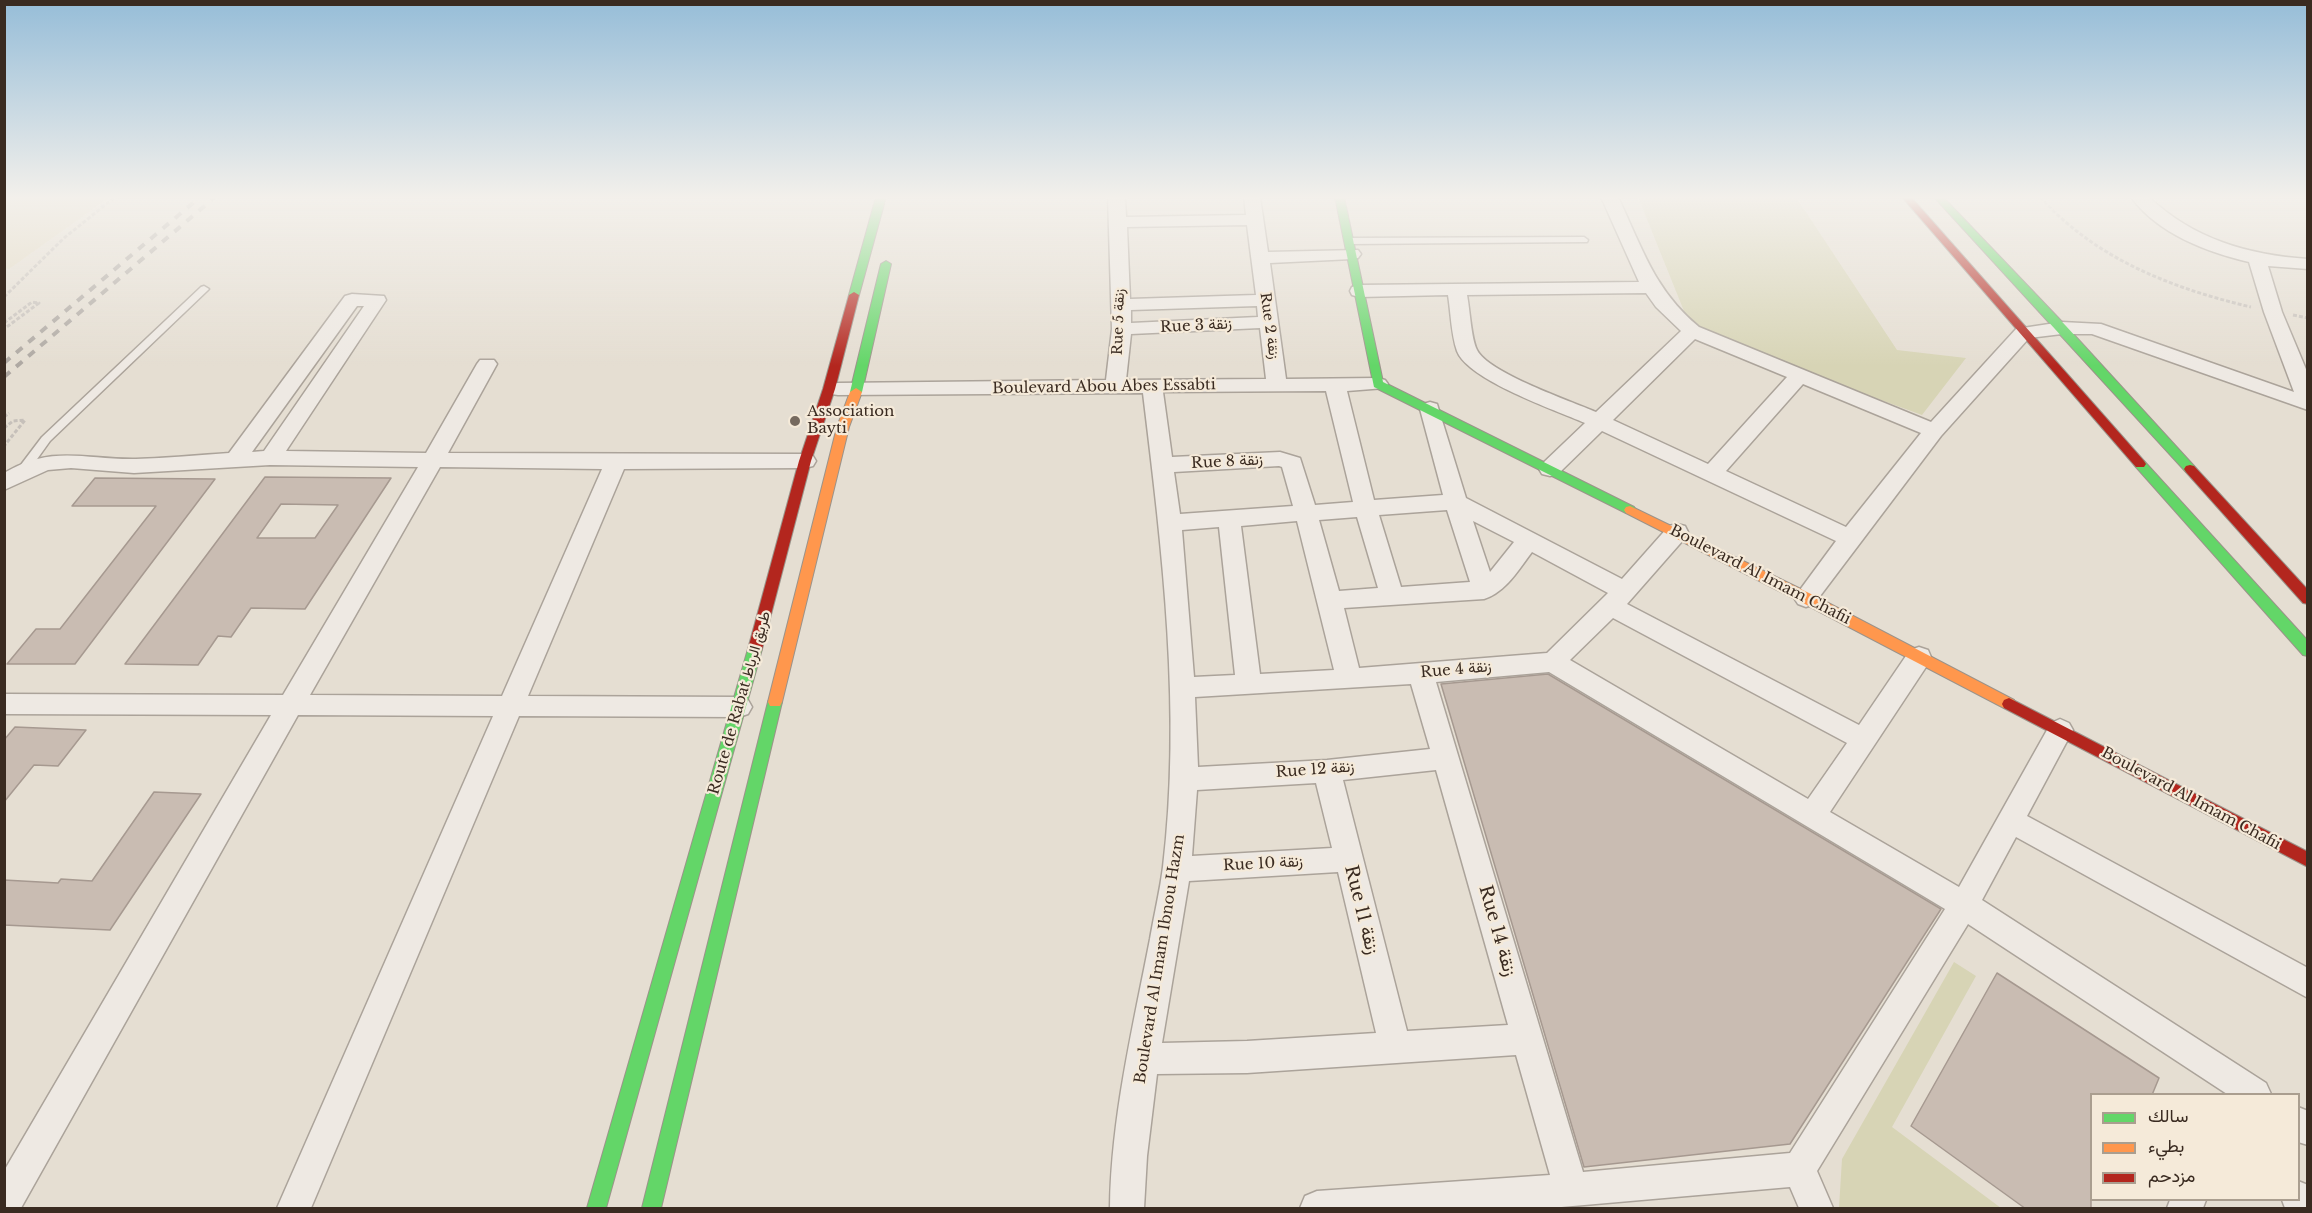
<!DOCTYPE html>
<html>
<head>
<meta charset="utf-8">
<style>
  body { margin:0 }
  #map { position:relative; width:2312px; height:1213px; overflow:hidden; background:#e5ded2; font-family:"Libre Baskerville",Vazirmatn,serif }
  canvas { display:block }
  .frame { position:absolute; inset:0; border:6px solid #3a2b21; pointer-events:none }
  .legend { position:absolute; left:2090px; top:1093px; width:210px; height:108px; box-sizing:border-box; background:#f5ead9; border:2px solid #aa9e8f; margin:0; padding:8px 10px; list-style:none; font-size:18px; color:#3a2b21 }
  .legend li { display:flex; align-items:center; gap:12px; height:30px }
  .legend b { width:30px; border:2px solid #aa9e8f }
</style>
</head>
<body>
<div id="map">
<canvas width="2312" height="1213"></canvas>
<div class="frame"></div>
<ul class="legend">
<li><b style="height:8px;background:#63d668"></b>سالك</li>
<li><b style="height:8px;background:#ff974d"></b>بطيء</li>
<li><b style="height:8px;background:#b3261e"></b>مزدحم</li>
</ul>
</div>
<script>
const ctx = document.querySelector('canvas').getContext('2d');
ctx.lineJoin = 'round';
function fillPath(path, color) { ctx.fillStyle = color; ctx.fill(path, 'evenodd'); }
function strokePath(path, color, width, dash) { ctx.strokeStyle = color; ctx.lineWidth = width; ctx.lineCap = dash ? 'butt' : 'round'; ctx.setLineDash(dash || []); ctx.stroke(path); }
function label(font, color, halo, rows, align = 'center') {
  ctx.font = font + ' "Libre Baskerville",Vazirmatn,serif'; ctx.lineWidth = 4.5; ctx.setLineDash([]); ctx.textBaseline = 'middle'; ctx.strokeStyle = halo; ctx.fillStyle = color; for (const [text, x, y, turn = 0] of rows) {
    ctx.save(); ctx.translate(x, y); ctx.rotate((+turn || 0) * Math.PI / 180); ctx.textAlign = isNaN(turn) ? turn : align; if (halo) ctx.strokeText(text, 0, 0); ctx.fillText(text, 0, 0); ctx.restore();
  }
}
fillPath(new Path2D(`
  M4 197H110L9 269 5 268Z`), '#e3dac3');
fillPath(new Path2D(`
  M1638 197H1796L1897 350 1966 358 1922 415 1692 331Z
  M1954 962 1976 976 1892 1127 2001 1208H1839L1842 1159Z`), '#d7d4b5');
const building = new Path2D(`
  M265 477 391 478 305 609 251 608 231 637 218 636 198 665 125 664ZM281 504 338 505 315 538H257Z
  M95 478 215 479 75 664H7L36 629H60L156 506H72Z
  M1548 674 1941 909 1790 1144 1584 1167 1441 684Z
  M15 727 86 730 58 766 34 765 4 802V740Z
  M154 792 201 794 110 930 4 925V880L58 883 61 879 92 881Z
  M1997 973 2159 1078 2152 1095H2091V1209H2026L1911 1126Z`);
fillPath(building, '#c9bcb2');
strokePath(building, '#a69990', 1.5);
const lane = new Path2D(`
  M1584 237 1588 240 1587 242 1349 244 1345 241 1349 238Z
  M204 286 209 289 207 291 50 441 25 476H17L16 473 17 470 42 437 201 287Z`);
const street = new Path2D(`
  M1108 197H1125L1126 217 1246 215 1244 197H1260L1268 252 1358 250 1361 254 1358 258 1352 259 1270 263 1286 379 1378 378 1385 380 1388 384 1385 388 1347 391 1374 500 1443 495 1420 409 1423 404 1430 402 1437 404 1466 498 1622 579 1669 526 1677 524 1685 526 1688 532 1685 538 1627 604 1859 725 1910 650 1919 647 1928 650 1931 657 1928 664 1830 812 1959 887 2051 723 2060 719 2069 723 2073 730 2027 816 2308 968V998L2016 837 1982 900 2266 1083 2271 1094H2227L1968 924 1817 1171 1833 1208H1799L1790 1187 1550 1208H1300L1305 1196 1317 1191 1550 1175 1516 1055 1247 1073 1157 1074 1147 1156 1144 1208H1110C1111 1118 1133 1027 1150 939 1154 915 1160 891 1163 867 1182 710 1162 549 1143 393L838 395 831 394 828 389 831 384 838 383 1106 380 1112 329ZM1247 225 1256 295 1130 299 1127 227ZM1257 306 1258 317 1131 323V310ZM1260 328 1266 379 1126 380 1131 334ZM1326 391 1353 502 1315 505 1300 458 1280 452 1172 457 1163 392ZM1279 466 1282 467 1293 506 1180 514 1174 472ZM1447 510 1470 582 1401 587 1379 515ZM1357 517 1378 588 1339 591 1319 520ZM1297 521 1334 670 1260 674 1241 526ZM1473 521 1514 542 1490 572ZM1219 527 1235 675 1194 677 1182 530ZM1532 552 1608 593 1547 653 1359 668 1344 608 1484 599C1506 592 1519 569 1532 552ZM1613 618 1847 743 1808 799 1570 660ZM1549 672 1945 909 1790 1153 1583 1172 1436 682ZM1411 684 1430 749 1327 760 1198 767 1195 697ZM1436 770 1508 1025 1407 1031 1343 780ZM1316 783 1332 848 1192 856 1197 790ZM1338 872 1376 1033 1247 1041 1162 1043 1189 881Z
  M1601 197H1618C1642 247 1654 290 1699 327L1931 422 2016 329 2062 322 2101 324 2294 392 2264 312 2249 262C2207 252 2158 234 2131 197H2149C2193 239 2248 255 2308 259V269L2268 266 2282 312 2308 374V410L2092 334H2062L2029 338 1941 436 1814 604 1806 607 1798 604 1794 598 1836 541 1602 431 1558 474 1550 476 1542 474 1539 469 1542 464 1585 423C1555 410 1468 380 1457 351 1451 334 1451 313 1448 295L1359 297 1352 295 1350 291 1352 287 1359 285 1639 282ZM1646 293 1656 307 1681 331 1596 412C1571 401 1488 373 1477 350 1471 338 1470 310 1467 295ZM1695 339 1787 377 1708 464 1613 420ZM1803 384 1921 433 1846 527 1726 471Z
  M352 294 384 296 386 300 286 451 426 453 477 364 480 360H494L497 364 448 453 805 454 813 456 816 461 813 466 805 468 624 469 528 696 739 697 748 700 752 707 748 714 739 717 519 716 311 1208H277L493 716 298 715 21 1208H4V1171L271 715 4 714V694L283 695 418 467 270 465 134 473 71 468 48 470 4 490V473C54 444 84 460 136 459 167 458 198 455 229 453L345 296ZM357 306H364L264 451 252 452ZM440 467 602 469 502 696 310 695Z
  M2298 1107 2308 1111V1145L2298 1142Z
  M2298 1181 2308 1185V1208H2285L2282 1200H2298Z
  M2170 1200H2206L2203 1208H2167Z`);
const fast = new Path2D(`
  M876 197H886L859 295 854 298 849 295Z
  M1335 197H1344L1383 382 1634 507 1636 510 1634 513H1626L1374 387Z
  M1934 197H1943L2066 326 2194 466 2196 469 2194 472H2186Z
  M886 261 891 264 862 392 856 396 850 392 881 264Z
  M2140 460 2144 461 2308 641V656L2303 655 2136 467 2134 464 2136 461Z
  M755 644 760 645 762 649 606 1208H587L748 649 750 645Z
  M775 696 780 698 782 702 661 1208H642L768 702 770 698Z`);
const slow = new Path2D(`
  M856 388 862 392 849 427 782 702 780 706H770L768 702 837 427 850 392Z
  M1630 506 1811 594 2014 700 2016 704 2014 708H2004L1801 602 1626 513 1624 510 1626 507Z`);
const jam = new Path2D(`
  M1902 197H1911L2144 461 2146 464 2144 467H2136Z
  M854 292 859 295 835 389 811 461 762 649 760 653H750L748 649 799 461 823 389 849 295Z
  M2190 465 2194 466 2308 590V604L2303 603 2186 472 2184 469 2186 466Z
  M2009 698 2308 852V867L2004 708 2002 704 2004 700Z`);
strokePath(lane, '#aba39a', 3);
strokePath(street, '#aba39a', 3);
strokePath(fast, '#9b938a', 2);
strokePath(slow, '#9b938a', 2);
strokePath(jam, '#9b938a', 2);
strokePath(new Path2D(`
  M2040 197C2096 259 2171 288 2251 307
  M4 297 64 238 115 197
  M2293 315 2308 318
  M4 323 32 302 39 303 4 329
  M4 417 9 413
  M4 428 13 421 25 420 4 446`), '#c6c0ba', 3, [4, 2]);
fillPath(lane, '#eee9e3');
fillPath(street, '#eee9e3');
fillPath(fast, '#63d668');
fillPath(slow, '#ff974d');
fillPath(jam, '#b3261e');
strokePath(new Path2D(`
  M4 363 200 197
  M4 377 215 197`), '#aea8a2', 4, [8, 8]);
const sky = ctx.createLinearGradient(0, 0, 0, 366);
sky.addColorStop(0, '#96bdd8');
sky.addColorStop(0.54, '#f3f0eb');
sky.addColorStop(1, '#f3f0eb00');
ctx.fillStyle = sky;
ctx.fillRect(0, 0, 2312, 366);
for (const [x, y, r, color] of [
  [795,421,6,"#766a5f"]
]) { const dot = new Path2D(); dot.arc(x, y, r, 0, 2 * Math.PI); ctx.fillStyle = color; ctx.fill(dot); strokePath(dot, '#f5ead9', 2); }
label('14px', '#3a2b21', '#f5ead9', [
  ["Rue 5 زنقة",1119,322,-88],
  ["Rue 2 زنقة",1269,326,82]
]);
label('15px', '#3a2b21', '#f5ead9', [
  ["Rue 3 زنقة",1196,326,-3],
  ["Boulevard Abou Abes Essabti",1104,387,-1],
  ["Rue 8 زنقة",1227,462,-3],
  ["Boulevard Al Imam Chafii",1760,575,27],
  ["Rue 4 زنقة",1456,670,-5],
  ["Route de Rabat طريق الرباط",740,703,-74],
  ["Rue 12 زنقة",1315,770,-4],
  ["Boulevard Al Imam Chafii",2191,799,28],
  ["Rue 10 زنقة",1263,864,-3],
  ["Boulevard Al Imam Ibnou Hazm",1160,959,-81]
]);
label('15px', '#3a2b21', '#f5ead9', [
  ["Association",807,412],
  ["Bayti",807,429]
], 'left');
label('18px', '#3a2b21', '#f5ead9', [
  ["Rue 11 زنقة",1361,910,76],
  ["Rue 14 زنقة",1497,931,74]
]);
</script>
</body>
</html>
